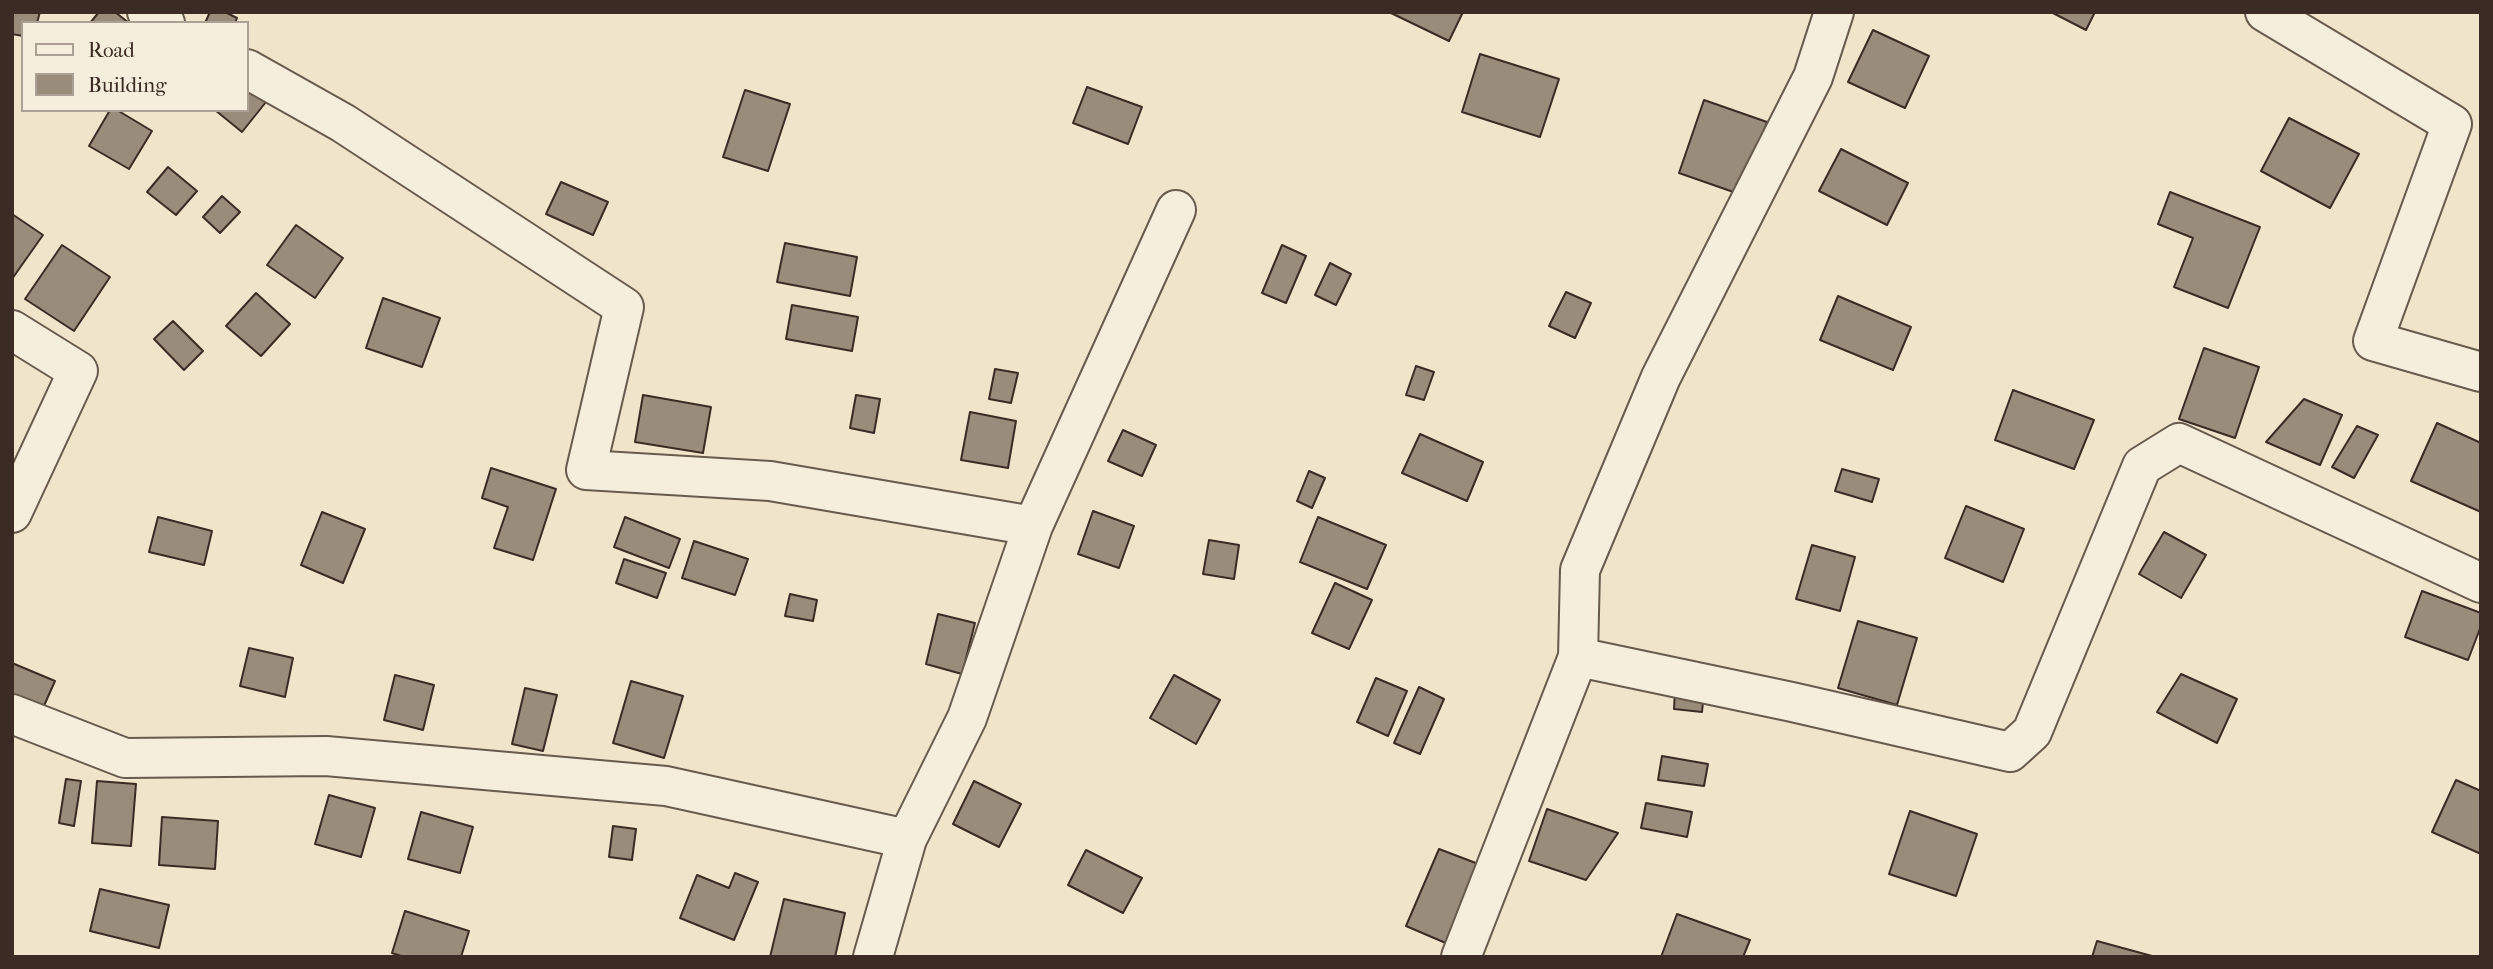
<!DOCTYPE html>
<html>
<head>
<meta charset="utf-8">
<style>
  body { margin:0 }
  #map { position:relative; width:2493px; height:969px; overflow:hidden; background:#f0e5ca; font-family:"IM FELL French Canon",serif }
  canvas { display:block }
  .frame { position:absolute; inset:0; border:14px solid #3c2b24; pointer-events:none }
  .legend { position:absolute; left:21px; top:21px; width:228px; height:91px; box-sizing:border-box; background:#f5eedd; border:2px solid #aba093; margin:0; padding:9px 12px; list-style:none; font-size:21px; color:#3c2b24 }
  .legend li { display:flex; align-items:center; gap:14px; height:35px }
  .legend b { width:35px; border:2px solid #aba093 }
</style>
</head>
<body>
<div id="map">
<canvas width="2493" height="969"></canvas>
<div class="frame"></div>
<ul class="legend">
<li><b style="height:9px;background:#f5eedd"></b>Road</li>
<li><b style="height:19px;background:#9a8c7a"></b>Building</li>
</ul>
</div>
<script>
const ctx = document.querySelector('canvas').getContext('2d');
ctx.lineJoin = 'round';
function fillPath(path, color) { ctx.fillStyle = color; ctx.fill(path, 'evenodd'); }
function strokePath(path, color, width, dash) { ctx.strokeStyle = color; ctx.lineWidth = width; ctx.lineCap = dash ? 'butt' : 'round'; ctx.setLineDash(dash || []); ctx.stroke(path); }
const building = new Path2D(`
  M12 12H40L37 23H23V36L12 34Z
  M99 12H115L129 23H90Z
  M210 12H225L237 18 235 23H205Z
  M1389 12H1463L1449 41Z
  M2051 12H2095L2086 30Z
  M1873 30 1929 56 1905 108 1848 82Z
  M1480 54 1559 79 1540 137 1462 112Z
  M247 87 266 102 242 132 215 110H247Z
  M1087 87 1142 107 1128 144 1073 123Z
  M745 90 790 104 768 171 723 157Z
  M1704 100 1767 122 1742 195 1679 173Z
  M110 110H117L152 131 129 169 89 146Z
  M2289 118 2359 154 2330 208 2261 171Z
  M1841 149 1908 183 1887 225 1819 191Z
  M168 167 197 191 176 215 147 192Z
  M561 182 608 202 593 235 546 214Z
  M2170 192 2260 227 2228 308 2174 287 2193 238 2158 224Z
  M222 196 240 212 220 233 203 217Z
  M12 214 43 235 12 279Z
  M296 225 343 258 315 298 267 265Z
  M785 243 857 257 850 296 777 282Z
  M62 245 110 277 74 331 25 299Z
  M1282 245 1306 256 1286 303 1262 293Z
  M1330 263 1351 274 1336 305 1315 295Z
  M1566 292 1591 303 1575 338 1549 326Z
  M256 293 290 324 261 356 226 326Z
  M1838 296 1911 327 1893 370 1820 340Z
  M383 298 440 318 422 367 366 348Z
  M792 305 858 317 852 351 786 339Z
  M173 321 203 351 184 370 154 339Z
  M2204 348 2259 367 2235 438 2179 419Z
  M1416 366 1434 372 1424 400 1406 395Z
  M995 369 1018 373 1011 403 989 399Z
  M2013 390 2094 420 2074 469 1995 440Z
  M643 395 711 407 703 453 635 442Z
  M856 395 880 399 874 433 850 428Z
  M2304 399 2342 415 2320 465 2266 442Z
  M970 412 1016 421 1008 468 961 460Z
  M2437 423 2481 443V512L2411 481Z
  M2357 426 2378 435 2354 478 2332 467Z
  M1123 430 1156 445 1142 476 1108 461Z
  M1420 434 1483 462 1467 501 1402 473Z
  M491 468 556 489 533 560 494 548 508 507 482 498Z
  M1842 469 1879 479 1872 502 1835 491Z
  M1309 471 1325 478 1312 508 1297 501Z
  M1966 506 2024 529 2003 582 1945 558Z
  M1093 511 1134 526 1119 568 1078 554Z
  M322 512 365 529 343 583 301 565Z
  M158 517 212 531 204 565 149 552Z
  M625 517 680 539 669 568 614 547Z
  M1318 517 1386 545 1367 589 1300 562Z
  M2164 532 2206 555 2181 598 2139 574Z
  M1209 540 1239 545 1234 579 1203 574Z
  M694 541 748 559 735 595 682 578Z
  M1812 545 1855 557 1840 611 1796 599Z
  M624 559 666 573 657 598 616 583Z
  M1335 583 1372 600 1349 649 1312 633Z
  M2422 591 2481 613V626L2468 660 2405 637Z
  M790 594 817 600 813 621 785 616Z
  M938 614 975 623 962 674 926 664Z
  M1858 621 1917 638 1897 705 1838 688Z
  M249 648 293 658 285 697 240 686Z
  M12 663 55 681 43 708 12 695Z
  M2181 674 2237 699 2217 743 2157 712Z
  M395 675 434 685 423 730 384 720Z
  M1174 675 1220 700 1196 744 1150 718Z
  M1376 678 1407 691 1388 736 1357 722Z
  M631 681 683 696 664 758 613 743Z
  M1419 687 1444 699 1420 754 1394 743Z
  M525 688 557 695 543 751 512 744Z
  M1675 690 1704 693 1702 712 1674 709Z
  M1662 756 1708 764 1704 786 1658 780Z
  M66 779 81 781 74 826 59 823Z
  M2456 780 2481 791V854L2432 832Z
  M97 781 136 784 131 846 92 843Z
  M974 781 1021 804 999 847 953 824Z
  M329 795 375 808 361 857 315 844Z
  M1646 803 1692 812 1687 837 1641 828Z
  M1547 809 1618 833 1586 880 1529 861Z
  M1910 811 1977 834 1956 896 1889 874Z
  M421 812 473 827 460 873 408 859Z
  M162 817 218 821 215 869 159 865Z
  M613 826 636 829 632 860 609 857Z
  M1439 849 1481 865 1448 944 1406 926Z
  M1086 850 1142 878 1123 913 1068 885Z
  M735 873 758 882 734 940 680 918 697 875 729 888Z
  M100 889 169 905 159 948 90 931Z
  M784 899 845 913 835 957H770Z
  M405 911 469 931 461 957H404L392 953Z
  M1677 914 1750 940 1743 957H1661Z
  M2097 941 2152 956 2092 957Z`);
fillPath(building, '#9a8c7a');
strokePath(building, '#3c2b24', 2);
const minor = new Path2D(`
  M147 12 165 23
  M2265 12 2452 124 2373 341 2481 372
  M247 69 343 123 624 307 586 470 770 481 1033 526
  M12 330 78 371 12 513
  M1578 657 1792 702 2010 752 2032 732 2142 466 2179 443 2481 583
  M12 714 125 758 326 756 666 786 907 839
  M873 957 907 839 967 718 1033 526 1176 210
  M1461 957 1578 657 1580 570 1661 377 1813 77 1834 12`);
strokePath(minor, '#695a4e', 42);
strokePath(minor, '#f5eedd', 38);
</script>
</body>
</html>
